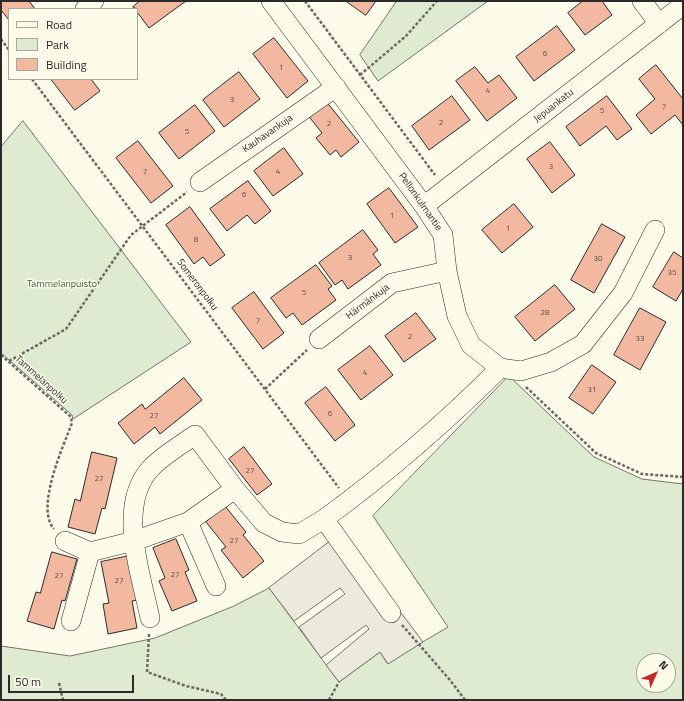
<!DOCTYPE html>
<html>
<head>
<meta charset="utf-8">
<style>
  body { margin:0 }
  #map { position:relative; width:684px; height:701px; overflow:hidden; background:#fdfbea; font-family:"Titillium Web",sans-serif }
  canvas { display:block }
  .frame { position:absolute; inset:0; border:2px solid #2b2b2b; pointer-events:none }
  .legend { position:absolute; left:8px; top:8px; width:130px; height:72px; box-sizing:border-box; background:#fdfbea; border:1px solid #a9a89e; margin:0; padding:5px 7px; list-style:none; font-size:12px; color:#2b2b2b }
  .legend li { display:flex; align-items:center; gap:8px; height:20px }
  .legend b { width:20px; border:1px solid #a9a89e }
  .north { position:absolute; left:636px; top:653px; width:40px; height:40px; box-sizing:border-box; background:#fdfbea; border:1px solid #a9a89e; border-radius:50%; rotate:45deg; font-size:11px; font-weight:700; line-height:16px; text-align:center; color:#2b2b2b }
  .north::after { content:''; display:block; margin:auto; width:14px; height:18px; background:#c62828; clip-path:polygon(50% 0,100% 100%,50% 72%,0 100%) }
  .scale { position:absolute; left:8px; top:675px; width:126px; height:18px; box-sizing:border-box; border:2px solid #2b2b2b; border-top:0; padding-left:5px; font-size:12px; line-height:14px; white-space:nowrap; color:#2b2b2b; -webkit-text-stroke:3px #fdfbea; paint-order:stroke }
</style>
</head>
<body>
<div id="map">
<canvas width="684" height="701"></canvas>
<div class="frame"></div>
<ul class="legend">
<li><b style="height:5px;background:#fdfbea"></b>Road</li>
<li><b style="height:11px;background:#deebd1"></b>Park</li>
<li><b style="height:11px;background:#f2b8a0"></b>Building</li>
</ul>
<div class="north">N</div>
<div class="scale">50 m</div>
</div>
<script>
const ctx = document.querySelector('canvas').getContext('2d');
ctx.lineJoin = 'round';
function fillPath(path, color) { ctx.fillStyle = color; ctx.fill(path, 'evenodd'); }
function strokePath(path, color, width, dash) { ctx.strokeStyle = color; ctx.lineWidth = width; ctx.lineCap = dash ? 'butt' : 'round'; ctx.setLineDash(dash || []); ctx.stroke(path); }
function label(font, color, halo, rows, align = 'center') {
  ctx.font = font + ' "Titillium Web",sans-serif'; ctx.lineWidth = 3; ctx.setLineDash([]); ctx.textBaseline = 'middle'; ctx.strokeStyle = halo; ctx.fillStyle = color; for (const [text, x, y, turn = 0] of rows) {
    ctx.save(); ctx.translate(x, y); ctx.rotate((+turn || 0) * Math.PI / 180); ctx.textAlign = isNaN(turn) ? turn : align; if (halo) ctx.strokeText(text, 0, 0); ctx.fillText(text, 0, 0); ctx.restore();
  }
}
const green = new Path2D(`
  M397 1H488L378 81 360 55Z
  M23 121 191 342 73 419 72 415 1 353V147Z
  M509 376 594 457 642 479 683 484V700H1V646L70 656 155 638 234 606 269 588 339 682 380 652 387 663 448 627 373 516ZM644 661H668V685H644Z`);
fillPath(green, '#deebd1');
strokePath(green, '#74746e', 1);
const parking = new Path2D(`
  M341 533 423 642 388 664 380 652 339 682 326 665 369 629 366 625 321 658 299 627 345 594 340 588 294 621 269 588Z`);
fillPath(parking, '#eceadb');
strokePath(parking, '#74746e', 1);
const building = new Path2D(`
  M1 1H29L35 9H9V20L1 10Z
  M140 1H186L149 28 137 12V9L133 7Z
  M346 1H376L366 15Z
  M583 1H602L612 15 585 35 568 13Z
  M557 26 575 50 534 81 516 57Z
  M274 38 308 81 287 98 253 54Z
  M656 65 683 99V125L675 115 651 134 636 115 655 99 639 79Z
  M475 67 488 83 499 75 517 98 487 121 456 81Z
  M239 72 260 99 224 127 203 100Z
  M51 79H91L100 91 75 110Z
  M452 96 470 120 429 150 412 126Z
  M607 96 632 129 617 140 606 126 580 146 566 127Z
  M325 100 359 142 341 157 336 150 330 155 316 138 322 133 307 114Z
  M195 105 215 131 179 159 159 133Z
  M138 141 173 186 151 203 116 158Z
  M550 142 575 175 552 193 527 159Z
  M284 148 303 174 273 196 254 171Z
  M248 181 271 211 255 224 247 215 227 231 210 209Z
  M389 188 418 227 395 243 367 204Z
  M514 204 533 227 502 253 482 230Z
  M190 207 225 255 210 266 203 257 194 264 166 225Z
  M602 224 625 237 594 293 571 280Z
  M363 230 378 250 373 254 381 265 348 289 342 280 335 285 319 263Z
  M674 252 683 258V289L676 301 653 287Z
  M316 265 332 286 328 289 336 300 302 325 293 313 286 318 271 298Z
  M555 285 575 309 535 341 515 317Z
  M254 292 284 333 263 349 232 308Z
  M640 308 666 322 640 370 614 355Z
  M416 313 436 339 404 362 385 336Z
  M370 346 393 375 361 400 338 370Z
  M592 365 616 382 593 414 569 398Z
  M184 378 202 400 160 434 155 427 134 444 118 423 142 404 145 409Z
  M326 387 355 425 335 441 305 403Z
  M244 447 272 484 257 495 229 459Z
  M92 452 117 458 105 509 102 508 95 534 68 527 75 499 80 501Z
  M225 506 246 532 243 535 264 561 243 578 221 550 226 547 206 522Z
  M176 539 189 570 185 572 197 601 172 611 159 581 165 578 153 548Z
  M52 552 77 559 65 601 62 600 54 629 27 621 36 592 40 593Z
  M129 556 137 600 132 601 137 628 108 634 103 604 109 603 101 562Z`);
fillPath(building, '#f2b8a0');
strokePath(building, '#2b2b2b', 1);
const minor = new Path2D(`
  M271 1 424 206 443 235 447 271 457 316 471 345 500 368 521 371 551 362 583 344 623 293 655 230
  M642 1 659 24
  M85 9 94 1
  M200 182 336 87
  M424 206 683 5
  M319 339 392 283 447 271
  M235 489 264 523 282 532 299 534 324 519 391 613
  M324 519C386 474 445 423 500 368
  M188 522 216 586
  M65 541 90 552 134 541 188 522 235 489 195 435C181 445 163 455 151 468 116 505 141 574 150 618
  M71 621 90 552`);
strokePath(minor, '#2b2b2b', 20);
strokePath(new Path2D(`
  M305 1 435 175
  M1 39 9 50
  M360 75 406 36 437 1
  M32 79 339 488
  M1 355 71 417 72 423C63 447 35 508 54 529
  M9 361 66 329 131 235 187 192
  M526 387 596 453 642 474 683 477
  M265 389 307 350
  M402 625 450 680 465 700
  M149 634 147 672 186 686 221 694 226 700
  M59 683 63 700
  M329 700 339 682`), '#6a6964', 2.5, [3, 2]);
strokePath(minor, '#fdfbea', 19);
label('8px', '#5d4e48', null, [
  ["6",545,54],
  ["1",281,68],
  ["4",488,91],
  ["3",232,100],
  ["7",664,107],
  ["5",602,111],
  ["2",441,123],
  ["2",329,124],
  ["5",187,132],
  ["3",551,167],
  ["7",145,172],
  ["4",278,172],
  ["6",244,195],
  ["1",392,216],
  ["1",508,229],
  ["8",196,240],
  ["3",350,258],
  ["30",598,259],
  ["35",672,273],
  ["5",304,293],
  ["28",545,313],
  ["7",258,321],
  ["2",410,337],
  ["33",640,339],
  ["4",365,373],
  ["31",592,390],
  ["6",330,414],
  ["27",154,416],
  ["27",250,471],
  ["27",99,479],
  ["27",234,541],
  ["27",175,575],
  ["27",59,576],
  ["27",119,581]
]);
label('10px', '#2b2b2b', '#fdfbea', [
  ["Jepuankatu",554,106,-38],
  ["Kauhavankuja",268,134,-35],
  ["Pellonkulmantie",420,202,55],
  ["Someronpolku",197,285,53],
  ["Härmänkuja",368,302,-37],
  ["Tammelanpolku",41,380,42]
]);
label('10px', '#34623c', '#fdfbea', [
  ["Tammelanpuisto",62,285]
]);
</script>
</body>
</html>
